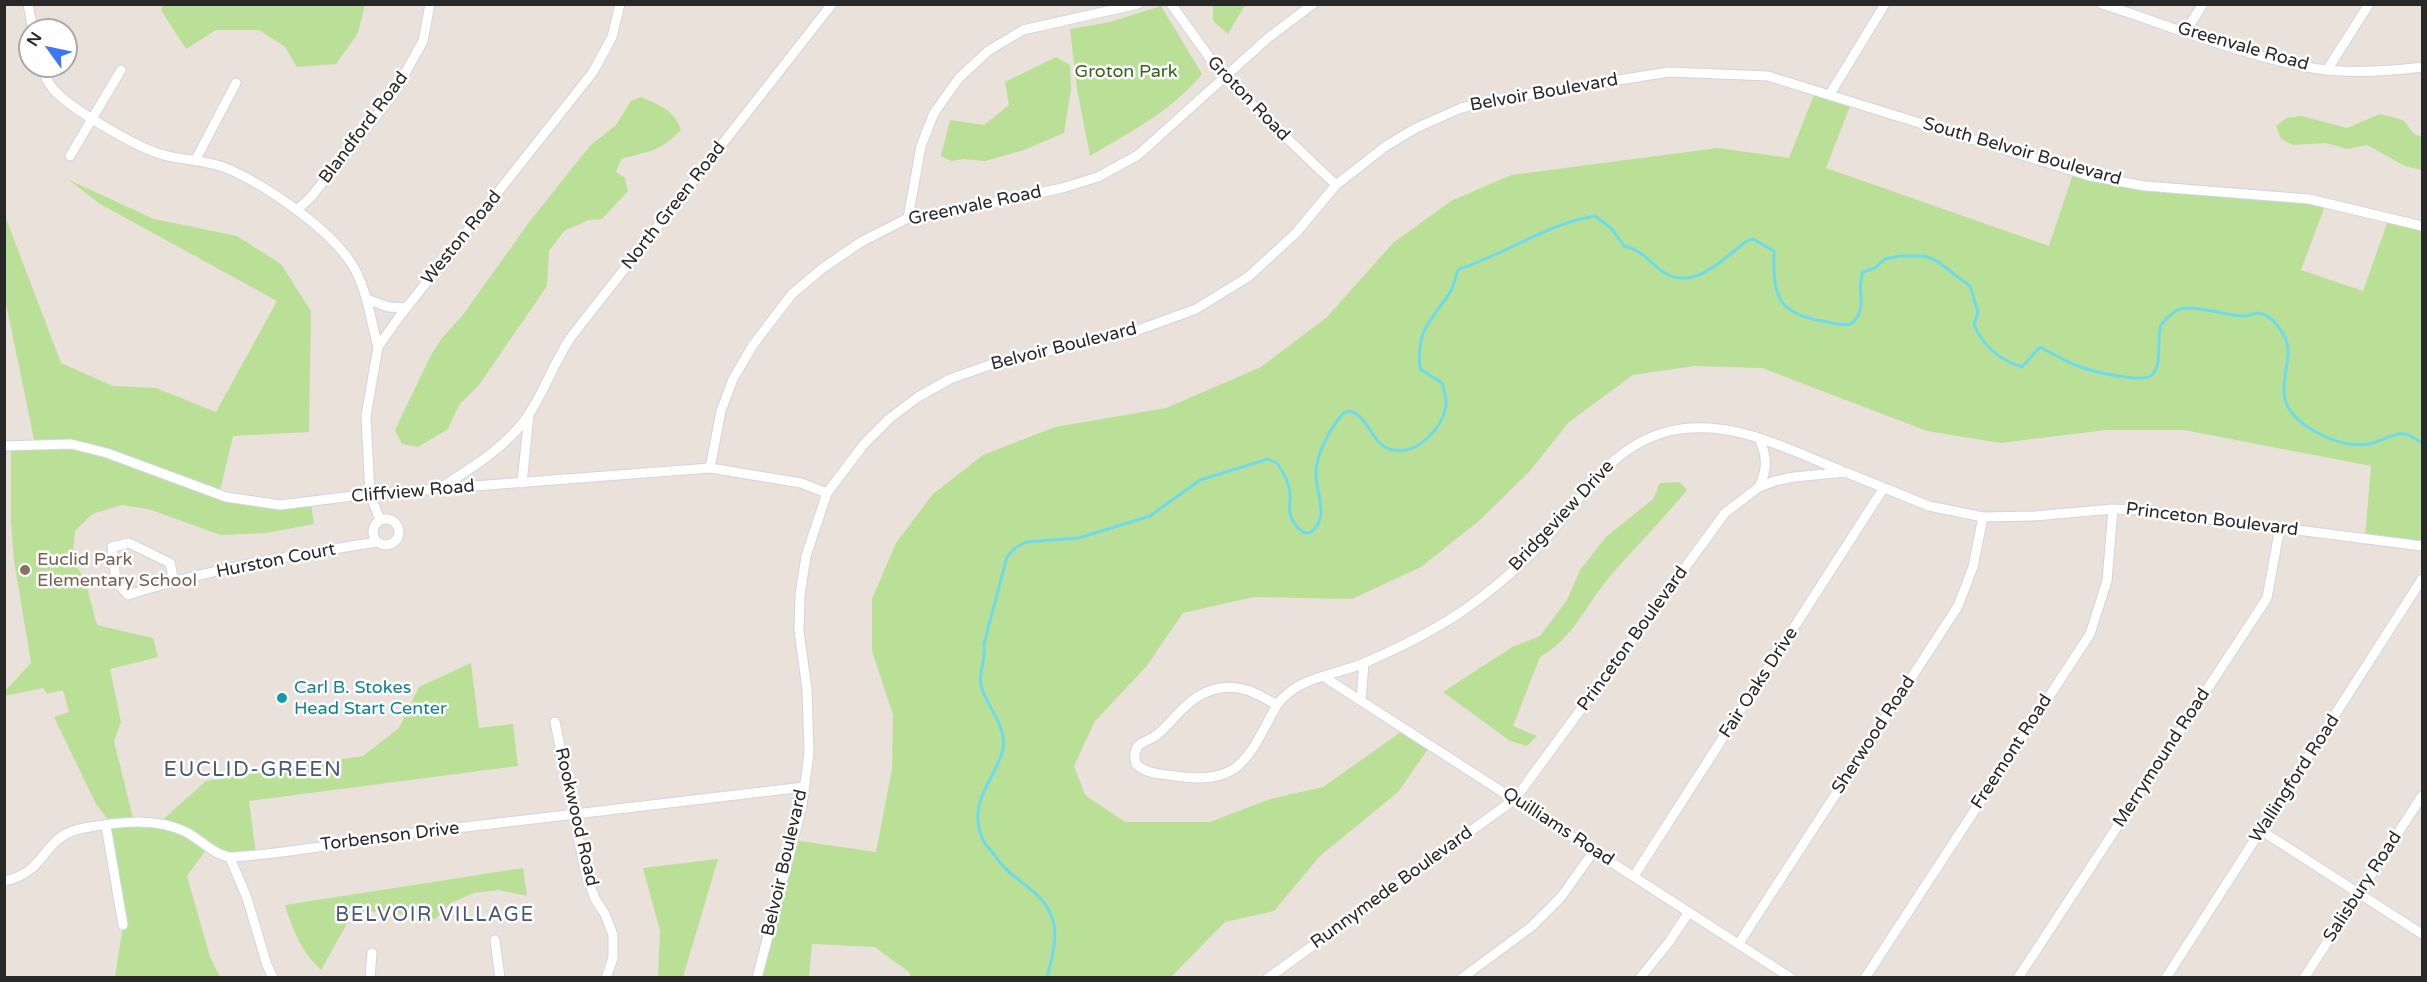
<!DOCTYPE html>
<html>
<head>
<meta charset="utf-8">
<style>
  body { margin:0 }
  #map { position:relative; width:2427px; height:982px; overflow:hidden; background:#eae1da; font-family:"Varela Round",sans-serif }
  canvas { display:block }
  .frame { position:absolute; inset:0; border:6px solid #282828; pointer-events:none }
  .north { position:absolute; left:18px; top:18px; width:60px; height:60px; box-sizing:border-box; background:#fff; border:2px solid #a9a9a9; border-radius:50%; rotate:303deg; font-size:16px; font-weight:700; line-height:24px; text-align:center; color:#282828 }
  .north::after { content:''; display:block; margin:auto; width:21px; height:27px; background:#3c78f5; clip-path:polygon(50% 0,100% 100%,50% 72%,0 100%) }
</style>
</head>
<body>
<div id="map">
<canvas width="2427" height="982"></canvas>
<div class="frame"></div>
<div class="north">N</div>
</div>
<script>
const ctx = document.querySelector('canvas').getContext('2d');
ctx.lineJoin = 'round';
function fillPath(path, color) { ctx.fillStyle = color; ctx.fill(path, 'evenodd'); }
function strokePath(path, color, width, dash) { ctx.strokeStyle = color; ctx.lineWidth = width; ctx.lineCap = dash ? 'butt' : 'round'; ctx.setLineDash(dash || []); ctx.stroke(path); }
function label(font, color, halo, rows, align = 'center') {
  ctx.font = font + ' "Varela Round",sans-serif'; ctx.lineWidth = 5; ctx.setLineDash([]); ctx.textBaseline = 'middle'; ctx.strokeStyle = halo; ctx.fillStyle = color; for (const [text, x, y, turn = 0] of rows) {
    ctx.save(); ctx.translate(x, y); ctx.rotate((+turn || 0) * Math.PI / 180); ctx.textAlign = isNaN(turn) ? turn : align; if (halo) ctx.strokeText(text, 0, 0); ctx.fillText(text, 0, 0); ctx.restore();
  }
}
fillPath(new Path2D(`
  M163 4H365V5L358 33 336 64 297 67 285 47 259 30H216L186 49 161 10Z
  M1213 5H1245L1228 34 1213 21Z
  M1161 6 1202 74C1172 111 1130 132 1090 156L1077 89 1070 29 1110 22Z
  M1056 57 1070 65 1071 89 1064 133 1024 150 985 161 964 159 951 161 941 156 950 120 984 125 1009 105 1005 82Z
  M1816 90 1852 101 1826 168 2049 246 2074 171 2090 176 2326 203 2301 270 2363 291 2389 218 2422 226V546L2365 538 2371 466 2184 430H2106L2000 443 1927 431 1762 368 1694 366 1633 375 1569 422 1530 471 1480 520 1421 567 1352 599 1254 597 1183 613 1146 667 1095 721 1074 766 1085 795 1125 822H1210L1270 799 1323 787 1405 729 1431 745 1398 792 1320 856 1274 911 1225 922 1171 977H910V973L875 947 812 944 809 977 757 978 793 840 876 852 892 769 893 715 872 651V599L896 543 933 494 983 455 1055 427 1166 408 1261 367 1327 317 1393 243 1451 201 1511 175 1718 148 1789 158Z
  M641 97C659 105 675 110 681 130 657 154 651 150 621 159L616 172 625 178 628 191 602 219 589 220 564 231 549 251 547 286 479 385 459 405 448 429 418 447 402 444 395 430 431 355 442 338 462 316 530 221 577 162 591 145 616 125 631 101Z
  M2380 114 2403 120 2414 134 2422 137V170L2405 166 2367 145 2347 149 2326 143 2293 145 2281 139 2276 126 2286 118 2302 116 2347 128Z
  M69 180 154 219 237 236 281 264 311 311 309 432 233 436 219 495 226 497 311 503 314 524 266 533 221 535 148 509 122 505 92 514 75 531 72 559 85 580 97 625 153 638 158 657 110 669 121 722 114 741 134 822 159 823 206 781 363 756 399 728 419 687 471 663 479 728 513 724 518 766 249 801 256 854 230 858 208 847 187 876 210 957 220 977H115L123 925 106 826 112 825 96 804 54 717 69 712 63 690 47 694 43 688 5 696V691L31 663 14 561 11 523V446L35 444 5 299 4 213 61 363 113 386 156 388 216 412 277 301 100 204Z
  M1680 482 1687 490C1661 522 1632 550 1606 581 1584 609 1572 639 1540 657L1513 726 1537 736 1527 746 1510 741 1443 692 1512 647 1540 636 1567 600 1580 570 1606 537 1653 499 1660 483Z
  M718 859 683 977H658L660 931 643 868Z
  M523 868 527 896 499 890 474 893 451 903 435 919 418 921 390 910 363 913 349 920 321 970C302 953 292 929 285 905Z`), '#bae097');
strokePath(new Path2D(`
  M1047 978C1057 940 1063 914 1029 888 1017 878 1004 870 996 857 992 851 985 845 982 838 968 803 992 783 1002 753 1010 728 985 705 981 685 978 671 987 658 984 644L1007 557 1015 548 1026 542 1079 538 1150 516 1200 480 1268 459 1277 463C1281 469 1286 477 1288 484 1295 503 1282 510 1298 528 1303 532 1304 534 1311 532 1330 519 1316 493 1316 475 1316 457 1324 441 1333 427 1338 420 1341 413 1349 411 1370 416 1371 446 1393 450 1417 455 1442 429 1446 406 1447 398 1444 390 1442 383L1420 369C1416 328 1431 322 1451 291 1455 284 1455 275 1459 269 1506 254 1546 224 1595 216L1612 229 1624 246C1638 249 1647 258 1658 268 1690 296 1721 260 1747 241L1753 239 1774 251C1773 294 1776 314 1823 321 1833 323 1841 326 1851 324 1870 308 1855 289 1863 272L1875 268 1885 259 1900 256H1924L1937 261 1970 286 1978 312 1974 325C1983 345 2000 360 2022 367L2040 347C2053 354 2065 361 2078 366 2090 371 2143 384 2152 375 2163 364 2156 339 2161 325 2180 301 2188 308 2213 311 2223 313 2235 316 2245 316 2249 316 2254 313 2258 313 2266 314 2273 320 2277 325 2300 350 2279 373 2285 399 2289 415 2306 427 2320 434 2335 442 2356 448 2373 443 2397 436 2398 426 2422 443`), '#6edbeb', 3);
const minor = new Path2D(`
  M28 4 33 30
  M1171 4 1225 79 1336 185
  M2102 4C2171 26 2256 61 2326 70 2358 73 2391 71 2422 67
  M2186 31 2203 4
  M42 66C44 75 48 83 54 90 71 109 139 149 164 155 186 161 209 160 231 170 268 187 323 225 347 257 366 281 370 318 378 347
  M2327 70 2369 4
  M1830 94 1885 4
  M70 156 121 70
  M196 159 236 83
  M297 210 311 197 393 95 423 41 430 4
  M908 218 921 146 934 113 959 78 988 51 1023 30 1138 4
  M366 299 389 307 406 308
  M1759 438C1767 456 1768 469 1759 487
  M4 446 71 444 107 453 226 497 280 505 370 494 710 468 801 483 827 493
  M710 468 721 411 733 379 753 345 792 294 823 268 861 242 908 218 934 216 1062 188 1098 177 1138 155 1268 38 1313 4
  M522 483 529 414
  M443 486C473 467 509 445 529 414 545 390 554 362 571 337L832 4
  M373 532a13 13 0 1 1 26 0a13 13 0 1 1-26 0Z
  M380 520 370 494 366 416 378 347 399 317 593 72 612 37 620 4
  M174 581 170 563 129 543 112 547 116 581 128 595C209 569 294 555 377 542
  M1324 677 1791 978
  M1361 701 1364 663
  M1277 705C1248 757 1242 786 1175 776 1161 774 1146 774 1136 764 1134 757 1134 752 1138 746 1143 741 1152 739 1158 734 1178 716 1191 693 1220 688 1242 684 1258 694 1277 705 1298 676 1334 676 1364 663 1399 648 1433 631 1464 610 1495 588 1524 563 1549 535 1584 495 1611 447 1666 432 1727 416 1785 448 1840 470
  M555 722 585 870 595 899 605 914 613 935V958L606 978
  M106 826 123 925
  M2262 831 2422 934
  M230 858 247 898 267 965 273 978
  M1634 876 1883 489
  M4 881C48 873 41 835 84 828 116 822 155 817 186 832 200 839 217 858 233 857 299 853 365 838 431 831 555 816 680 802 804 787
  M495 940 500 978
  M1739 943 1958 606 1973 567 1983 517
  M370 978 372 953
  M757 978 802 806 809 753 807 689 799 631 800 595 806 556 827 493 864 444 890 418 918 397 950 379 998 362 1130 333 1196 309 1248 277 1296 233 1336 185 1386 146 1416 128 1461 108 1499 99 1669 72 1768 76 2090 176 2145 186 2309 199 2422 226
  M1268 978 1515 799 1725 513 1759 487 1775 481 1794 477 1845 472 1929 506 1983 517 2034 516 2113 509 2141 510 2422 546
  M1462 978 1531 927 1561 897 1594 851
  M1640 978 1669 942 1689 912
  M1865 978 2090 634 2107 581 2113 509
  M2018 978 2267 598 2280 527
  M2166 978 2422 579
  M2304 978 2422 796`);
strokePath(minor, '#cfd5e1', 11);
strokePath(minor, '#fff', 9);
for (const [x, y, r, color] of [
  [25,570,6,"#8d6e63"],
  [282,698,6,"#0f9aa8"]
]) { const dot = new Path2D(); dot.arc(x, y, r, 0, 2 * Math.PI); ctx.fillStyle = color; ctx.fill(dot); strokePath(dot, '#fff', 2); }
label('18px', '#282828', '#fff', [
  ["Greenvale Road",2243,47,16],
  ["Belvoir Boulevard",1544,93,-10],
  ["Groton Road",1248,99,46],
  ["Blandford Road",364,128,-53],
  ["South Belvoir Boulevard",2022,152,16],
  ["North Green Road",674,206,-52],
  ["Greenvale Road",975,206,-12],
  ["Weston Road",462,238,-51],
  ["Belvoir Boulevard",1064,347,-14],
  ["Cliffview Road",413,492,-5],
  ["Bridgeview Drive",1562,516,-47],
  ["Princeton Boulevard",2212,520,7],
  ["Hurston Court",276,561,-11],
  ["Princeton Boulevard",1633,639,-54],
  ["Fair Oaks Drive",1759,683,-57],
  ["Sherwood Road",1874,735,-57],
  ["Freemont Road",2012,752,-57],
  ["Merrymound Road",2162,758,-57],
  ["Wallingford Road",2295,779,-57],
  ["Rookwood Road",576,817,77],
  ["Quilliams Road",1558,827,33],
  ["Torbenson Drive",390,837,-7],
  ["Belvoir Boulevard",785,863,-77],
  ["Salisbury Road",2363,887,-57],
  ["Runnymede Boulevard",1392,888,-36]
]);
label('18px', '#34621b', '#fff', [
  ["Groton Park",1126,72]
]);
label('18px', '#785e54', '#fff', [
  ["Euclid Park",37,560],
  ["Elementary School",37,581]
], 'left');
label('18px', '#0d838f', '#fff', [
  ["Carl B. Stokes",294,688],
  ["Head Start Center",294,709]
], 'left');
ctx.letterSpacing = '1.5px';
label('20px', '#4a5877', '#fff', [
  ["BELVOIR VILLAGE",435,916]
]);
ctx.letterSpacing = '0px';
ctx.letterSpacing = '1.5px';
label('21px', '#4a5877', '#fff', [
  ["EUCLID-GREEN",253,770]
]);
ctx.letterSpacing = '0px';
</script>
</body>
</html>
